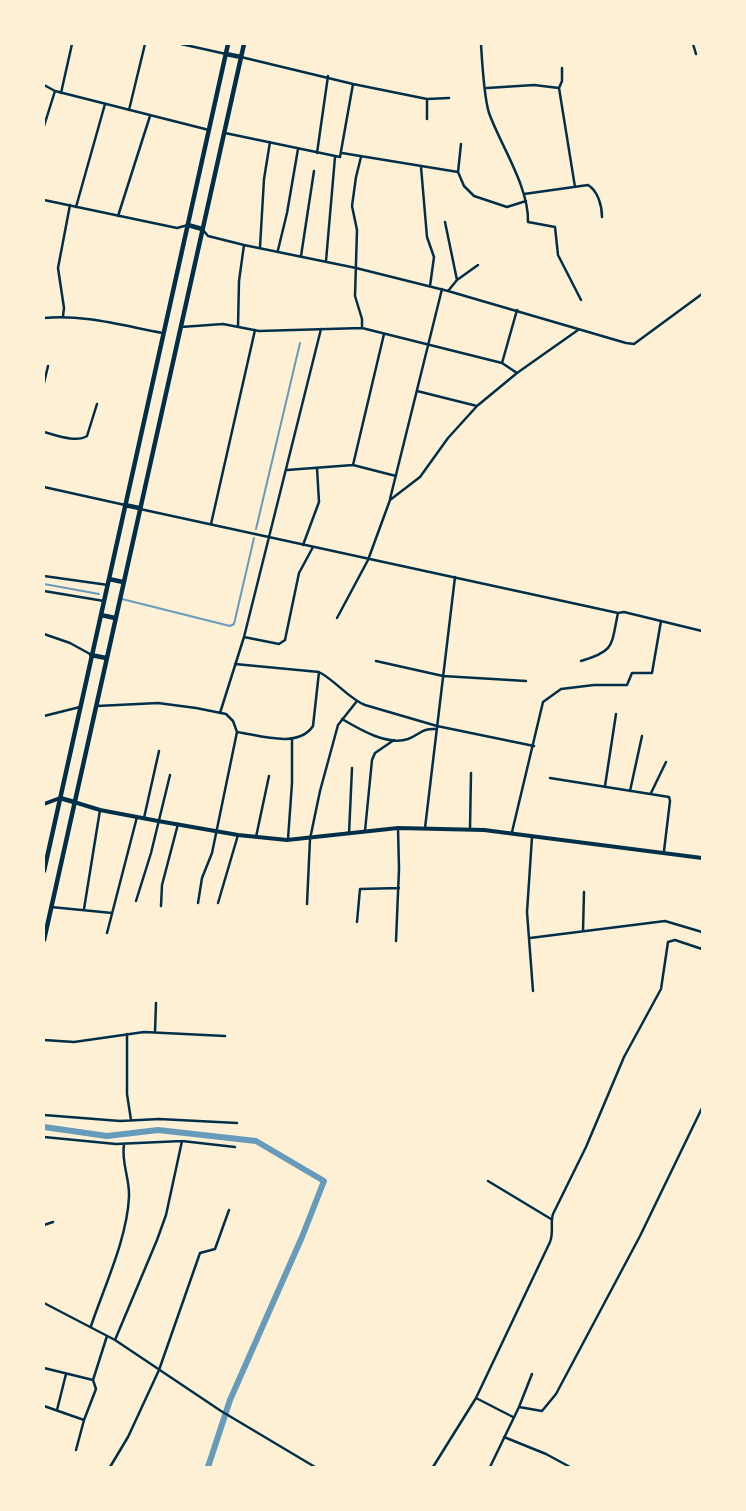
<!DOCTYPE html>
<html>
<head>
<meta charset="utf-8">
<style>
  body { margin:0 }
  #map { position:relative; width:746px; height:1511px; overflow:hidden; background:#fdf0d5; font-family:"Roboto Condensed",sans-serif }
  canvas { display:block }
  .frame { position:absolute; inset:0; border:45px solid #fdf0d5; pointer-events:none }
</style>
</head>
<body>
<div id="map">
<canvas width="746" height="1511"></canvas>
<div class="frame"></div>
</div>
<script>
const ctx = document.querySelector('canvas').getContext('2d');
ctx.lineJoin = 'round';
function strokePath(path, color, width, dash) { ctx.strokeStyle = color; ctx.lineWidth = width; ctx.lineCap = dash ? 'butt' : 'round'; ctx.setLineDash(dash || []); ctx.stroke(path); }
strokePath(new Path2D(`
  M256 529 300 343
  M44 584 99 594
  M122 599 230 626 234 624 254 538`), '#669bbc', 2);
strokePath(new Path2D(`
  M44 1127 107 1136 158 1130 256 1141 324 1181 302 1237 230 1400 208 1467`), '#669bbc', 6);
strokePath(new Path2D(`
  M181 44 226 54
  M481 44C482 61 484 97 489 113 501 146 529 187 528 222L555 227 558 255 581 300
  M693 44 696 54
  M241 57 353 84 427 99 449 98
  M44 85 55 91 209 130
  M487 88 534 85 559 88 575 187
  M559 88 562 81V68
  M61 93 72 44
  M427 99V119
  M129 110 145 44
  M44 126 55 91
  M225 133 340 157 353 84
  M461 144 458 172 464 186 474 196 507 207 526 201
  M317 153 328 76
  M342 153 458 172
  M361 157 356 177 352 206 357 230 355 296 362 319V328
  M421 167 427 237 434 257 430 286
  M524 194 588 185C598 191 602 206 602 217
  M44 200 177 228 188 225
  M76 207 105 104
  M118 216 150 116
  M445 222 457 280
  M203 230 208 236 244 245 356 268 448 291 626 343 634 344 702 294
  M260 247 264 179 270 142
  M278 250 287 213 298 149
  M301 256 314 171
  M326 261 335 157
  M448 291 457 280 478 265
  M63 316 64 308 58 268 70 205
  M44 318C83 314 124 326 163 333
  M181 327 223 324 259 331 362 328 502 363 517 373
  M238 327 239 281 244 245
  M502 363 517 310
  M44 383 48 366
  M417 391 477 406
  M44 432C56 435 76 443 87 436L97 404
  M353 465 384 334
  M287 470 353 465 396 476
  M44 487 125 505
  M390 499 442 289
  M140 509 618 613 624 612 702 631
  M211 524 255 330
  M303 545 319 502 317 468
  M44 576 108 585
  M44 591 104 601
  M337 618 368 560 390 500 420 477 448 438 477 406 517 373 578 330
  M44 634 70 643 90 654
  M244 637 279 644 285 640 299 573 313 547
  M376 661 443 676 526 681
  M581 661C615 651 611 646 618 613
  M235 664 319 672C336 681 348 698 365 705L437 726 534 746
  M97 706 158 703 196 708 226 714 233 721 237 732 212 853 202 878 198 903
  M220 713 244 637 321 329
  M44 716 80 707
  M342 719C359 729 387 746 408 739 421 734 421 728 437 729
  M237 732C259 735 298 749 313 726L319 672
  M550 778 669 797 670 801 664 851
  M605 786 616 714
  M630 791 642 736
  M651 793 666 762
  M144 818 159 751
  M425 828 455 577
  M470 829 471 773
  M365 831 372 760 375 753 394 740
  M512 832 543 702 561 689 594 685H627L632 673H652L661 621
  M349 834 352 768
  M256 837 269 776
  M532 837 527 912 533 991
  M288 839 292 783V739
  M136 901 151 853 170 775
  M218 903 238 835
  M307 904 310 839 320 791 338 725 357 701
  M161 906 162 885 178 824
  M51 907 112 913
  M84 909 100 810
  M357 922 360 889 399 888
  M583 931 584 892
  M107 933 137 817
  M530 938 665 921 702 932
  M396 941 399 869 398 828
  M155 1032 156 1003
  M127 1034V1094L131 1120
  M44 1040 74 1042 144 1032 225 1036
  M44 1115 120 1121 159 1119 237 1123
  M44 1137 116 1144 182 1141 235 1147
  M488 1181 551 1219
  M44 1225 53 1222
  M44 1303 115 1340 221 1411 315 1467
  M91 1326C104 1287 127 1239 129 1197 130 1179 121 1163 124 1144
  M115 1340 157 1240 166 1215 182 1141
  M44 1368 93 1380
  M476 1398 513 1417
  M44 1406 84 1420 96 1389 93 1380 107 1336
  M519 1407 532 1374
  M57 1410 66 1374
  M504 1437 546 1454 570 1467
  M76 1450 84 1420
  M110 1467 128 1437 159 1370 200 1253 215 1249 229 1210
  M433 1467 476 1398 550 1242C554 1232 550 1223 553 1214L586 1147 624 1057 661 989 668 942 675 940 702 949
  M490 1467 519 1407 542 1411 556 1394 640 1236 702 1108`), '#003049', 2.5);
strokePath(new Path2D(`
  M74 802 100 810 158 821 238 835 287 840 398 828 484 830 702 858
  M44 804 60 798`), '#003049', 4);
strokePath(new Path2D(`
  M226 54 241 57
  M188 225 202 229
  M125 505 139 508
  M109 579 123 582
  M101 615 115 618
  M91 655 106 658
  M60 798 74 802
  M44 871 228 44
  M44 940 244 44`), '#003049', 4.5);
</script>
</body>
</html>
